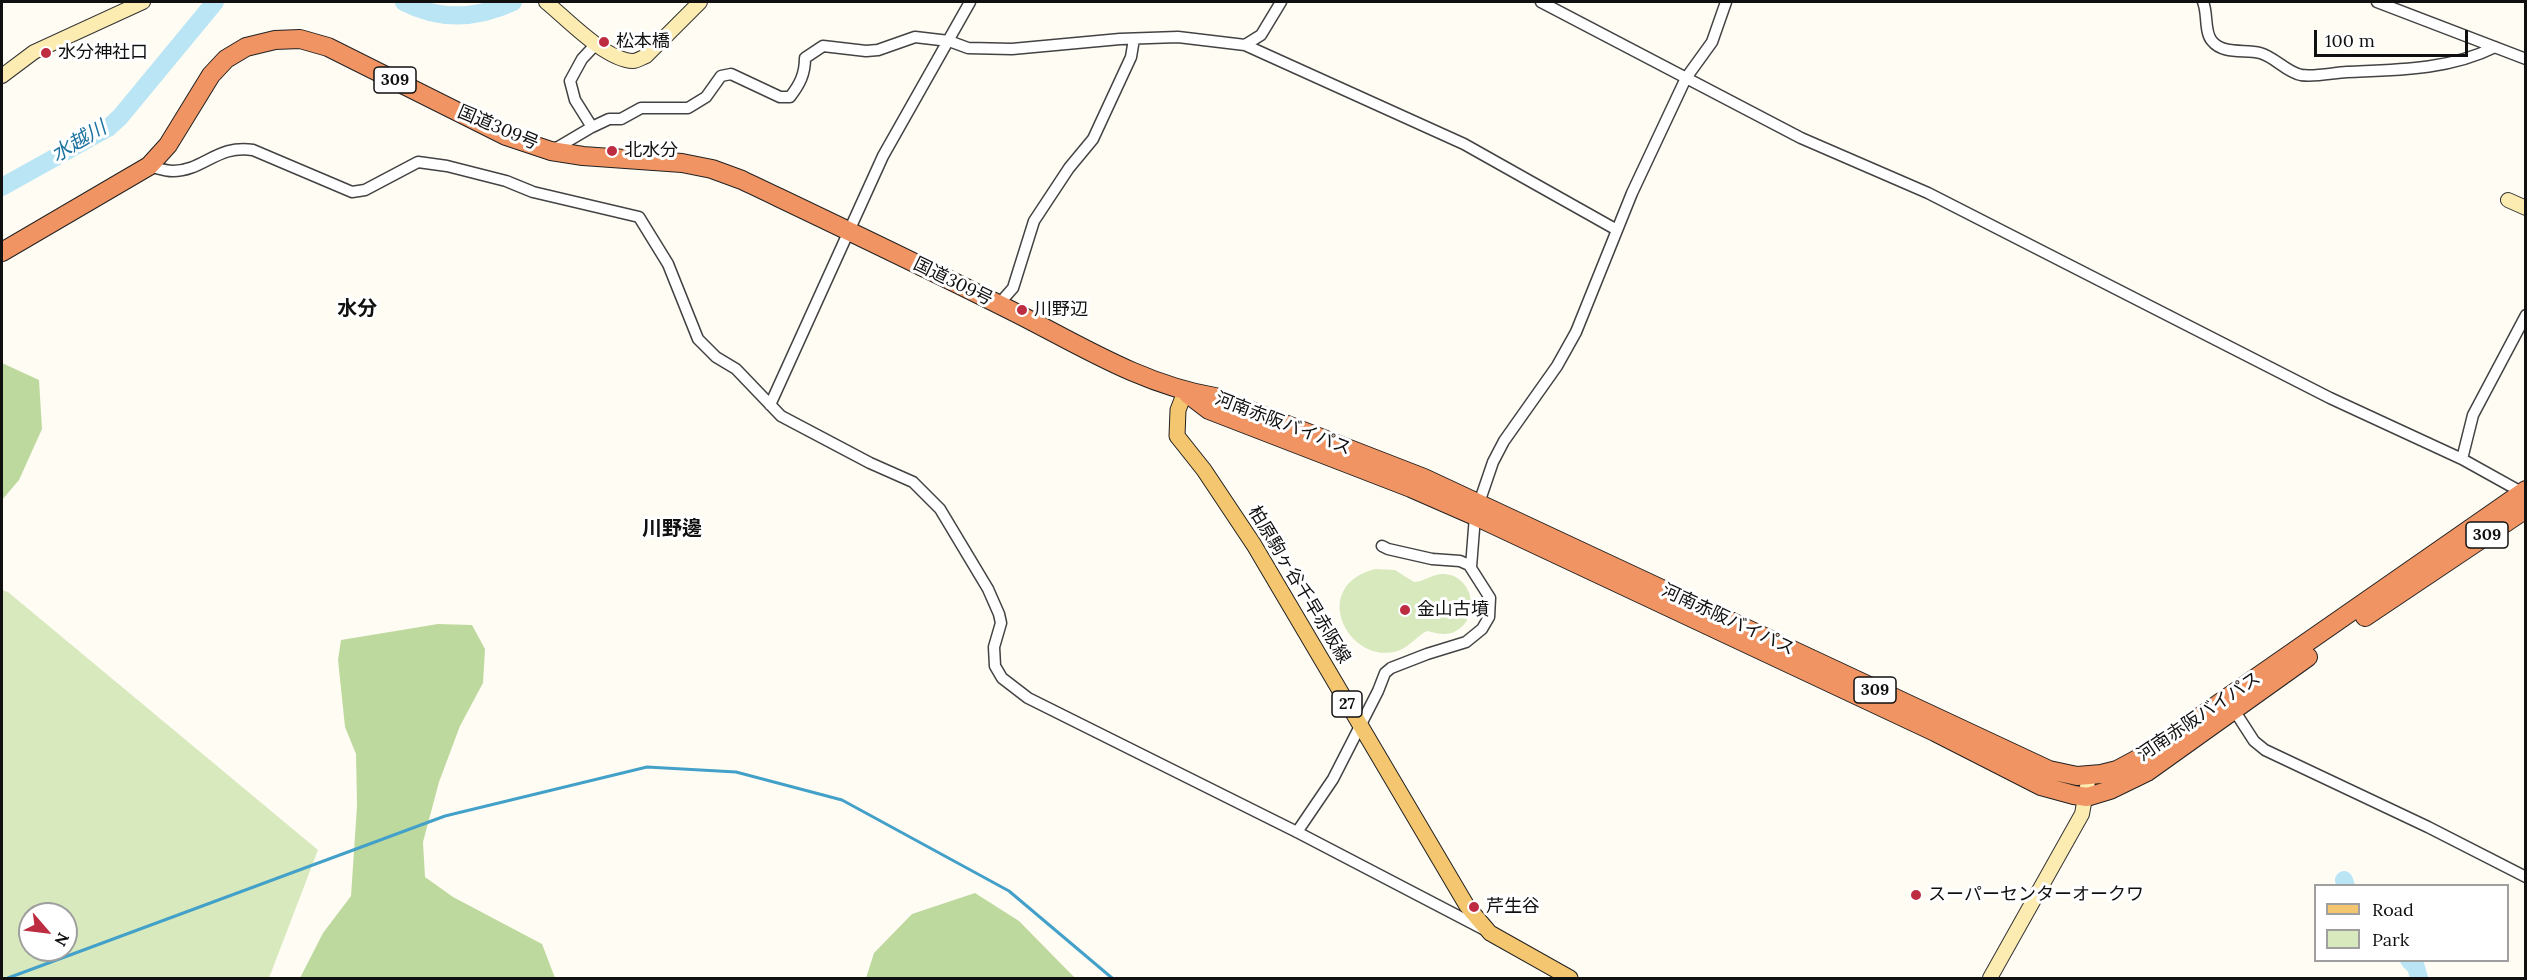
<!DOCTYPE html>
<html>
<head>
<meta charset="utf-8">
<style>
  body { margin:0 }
  #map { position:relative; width:2527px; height:980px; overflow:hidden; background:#fffcf4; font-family:Lora,serif }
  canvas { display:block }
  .frame { position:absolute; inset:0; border:3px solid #101010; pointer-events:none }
  .legend { position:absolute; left:2314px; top:884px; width:195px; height:78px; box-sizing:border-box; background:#fff; border:2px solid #9f9f9f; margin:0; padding:8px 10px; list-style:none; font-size:18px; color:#101010 }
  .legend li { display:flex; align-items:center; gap:12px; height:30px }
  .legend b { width:30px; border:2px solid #9f9f9f }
  .north { position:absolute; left:18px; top:902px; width:60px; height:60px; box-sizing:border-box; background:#fff; border:2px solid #9f9f9f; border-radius:50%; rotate:118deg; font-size:16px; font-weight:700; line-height:24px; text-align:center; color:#101010 }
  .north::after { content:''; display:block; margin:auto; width:21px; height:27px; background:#bd2c41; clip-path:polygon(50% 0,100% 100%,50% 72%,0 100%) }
  .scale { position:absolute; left:2314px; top:30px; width:154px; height:27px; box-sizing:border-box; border:3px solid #101010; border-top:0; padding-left:8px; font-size:18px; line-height:21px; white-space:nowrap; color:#101010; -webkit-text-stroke:4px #fff; paint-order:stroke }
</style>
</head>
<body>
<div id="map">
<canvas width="2527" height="980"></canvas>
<div class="frame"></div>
<ul class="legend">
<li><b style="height:8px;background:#f4c66f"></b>Road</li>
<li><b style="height:16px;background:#d9e9be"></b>Park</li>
</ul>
<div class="north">N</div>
<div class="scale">100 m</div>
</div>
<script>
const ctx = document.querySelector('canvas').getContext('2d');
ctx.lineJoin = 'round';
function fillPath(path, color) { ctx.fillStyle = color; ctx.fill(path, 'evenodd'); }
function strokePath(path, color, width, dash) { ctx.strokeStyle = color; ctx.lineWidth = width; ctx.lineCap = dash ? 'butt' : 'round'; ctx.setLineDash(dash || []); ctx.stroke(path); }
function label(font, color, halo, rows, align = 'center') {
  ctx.font = font + ' Lora,"Noto Sans JP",serif'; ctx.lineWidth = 6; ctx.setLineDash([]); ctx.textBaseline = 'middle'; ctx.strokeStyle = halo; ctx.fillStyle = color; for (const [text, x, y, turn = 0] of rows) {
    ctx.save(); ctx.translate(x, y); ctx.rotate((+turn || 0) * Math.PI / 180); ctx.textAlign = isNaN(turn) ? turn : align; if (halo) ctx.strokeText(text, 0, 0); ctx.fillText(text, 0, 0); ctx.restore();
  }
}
fillPath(new Path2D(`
  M1375 569 1395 570 1414 582C1426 581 1433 573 1445 574 1475 577 1481 620 1454 632 1445 636 1436 633 1427 631 1417 636 1410 646 1400 650 1351 669 1306 587 1375 569Z
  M2 590 8 592 318 850 269 978H2ZM30 914H66V950H30Z`), '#d9e9be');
fillPath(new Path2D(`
  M2 363 39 380 42 429 19 480 2 500Z
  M438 624 472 625 485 649 483 683 460 726 439 782 423 842 425 877 453 897 542 944 555 978H300L323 933 351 896 357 806 356 754 345 727 338 660 341 640Z
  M975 893 1019 921 1075 978H866L874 953 912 914Z`), '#bed99e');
strokePath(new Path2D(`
  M8 978 445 816 647 767 736 772 842 800 1009 891 1112 978`), '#43a1c9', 3);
strokePath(new Path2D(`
  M404 2C440 21 476 19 513 2
  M2 187 108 128 120 117 215 2
  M2344 880 2346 886
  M2409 960 2416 967 2419 978`), '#bae5f5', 18);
const street = new Path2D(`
  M1541 2 1801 138 1928 193 2330 398 2462 459 2525 494
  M2203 2C2208 13 2204 32 2212 41 2223 55 2245 49 2260 53 2275 57 2286 72 2301 75 2315 77 2332 73 2347 72 2397 70 2449 70 2495 47
  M2377 2 2526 59
  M1245 45 1261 35 1281 2
  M592 127 609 119H621L641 108H688L706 97 721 76 731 74 780 97H790C800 84 805 74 805 58L823 46 866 51 878 50 915 37 949 41 968 48 1012 49 1120 39 1178 37 1245 45 1464 144 1617 230
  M553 150 592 127 575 100 570 81 582 59 596 44
  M149 166C157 168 165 171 173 171 203 171 218 144 253 150L352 192 365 190 418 162 447 166 506 181 533 192 639 217 668 264 698 339 716 357 736 369 781 416 870 463 913 482 940 509 988 589 999 614 1001 623 994 647 995 666 1002 678 1028 698 1297 832 1485 930
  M998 305 1013 288 1034 221 1069 168 1093 139 1131 57 1134 39
  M770 405 883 156 970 2
  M2462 459 2473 415 2526 315
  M1479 503 1493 462 1504 441 1557 366 1576 332 1632 193 1686 78 1712 42 1726 2
  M1471 567 1475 516
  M2234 710 2254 741 2265 750 2428 827 2526 877
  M1297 832 1333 779 1378 691 1385 673 1391 668 1427 654 1466 642 1482 629 1489 617 1490 598 1469 565 1460 561 1432 559 1388 549 1382 546`);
const secondary = new Path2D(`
  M546 2C566 18 605 60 633 61 637 61 641 58 646 56L700 2
  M2 76 34 52 143 2
  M2508 200 2526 208
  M1990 978 2082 814 2089 776`);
const primary = new Path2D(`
  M1185 392 1178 410 1177 436 1204 470 1254 545 1467 906 1490 933 1570 978`);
const highway = new Path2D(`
  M2 252 149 166 168 145 211 75 226 59 246 47 275 40 300 39 328 47 506 136 551 151 583 156 682 163 712 169 742 180C834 224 927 268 1018 314 1081 346 1143 385 1215 397L1424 478 2049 770 2077 776 2101 774 2117 770 2145 755 2526 490
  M1188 394 1209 410 1411 488 1475 516 1935 732 2041 786 2074 795 2087 797 2110 790 2147 772 2308 657
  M2365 617 2526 509`);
strokePath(street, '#434343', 13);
strokePath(secondary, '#323232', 16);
strokePath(primary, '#212121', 17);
strokePath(highway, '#212121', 20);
strokePath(street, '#fff', 10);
strokePath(secondary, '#fcecb2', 14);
strokePath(primary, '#f4c66f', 15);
strokePath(highway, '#ef9462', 18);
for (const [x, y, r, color] of [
  [604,42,6,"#bd2c41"],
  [46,53,6,"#bd2c41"],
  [612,151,6,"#bd2c41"],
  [1022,310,6,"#bd2c41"],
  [1405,610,6,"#bd2c41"],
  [1916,895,6,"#bd2c41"],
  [1474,907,6,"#bd2c41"]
]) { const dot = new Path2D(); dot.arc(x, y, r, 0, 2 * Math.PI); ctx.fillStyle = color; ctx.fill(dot); strokePath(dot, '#fff', 2); }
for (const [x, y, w] of [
  [395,80,42],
  [2487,535,42],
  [1875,690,42],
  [1347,704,30]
]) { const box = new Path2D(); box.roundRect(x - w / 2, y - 13, w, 26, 4.5); ctx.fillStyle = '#fff'; ctx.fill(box); strokePath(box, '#101010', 1.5); }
label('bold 16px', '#101010', null, [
  ["309",395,80],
  ["309",2487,535],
  ["309",1875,690],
  ["27",1347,704]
]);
label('18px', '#101010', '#fff', [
  ["松本橋",616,42],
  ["水分神社口",58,53],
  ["北水分",624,151],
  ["川野辺",1034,310],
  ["金山古墳",1417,610],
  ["スーパーセンターオークワ",1928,895],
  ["芹生谷",1486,907]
], 'left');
label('18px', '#101010', '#fff', [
  ["国道309号",498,128,23],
  ["国道309号",953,282,26],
  ["河南赤阪バイパス",1283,424,21],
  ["柏原駒ヶ谷千早赤阪線",1299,585,59],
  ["河南赤阪バイパス",1728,620,25],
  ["河南赤阪バイパス",2199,717,-34]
]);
label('italic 20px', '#1c73a0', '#fff', [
  ["水越川",79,142,-31]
]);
label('bold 20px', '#101010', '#fff', [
  ["水分",357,309],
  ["川野邊",672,529]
]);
</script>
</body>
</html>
